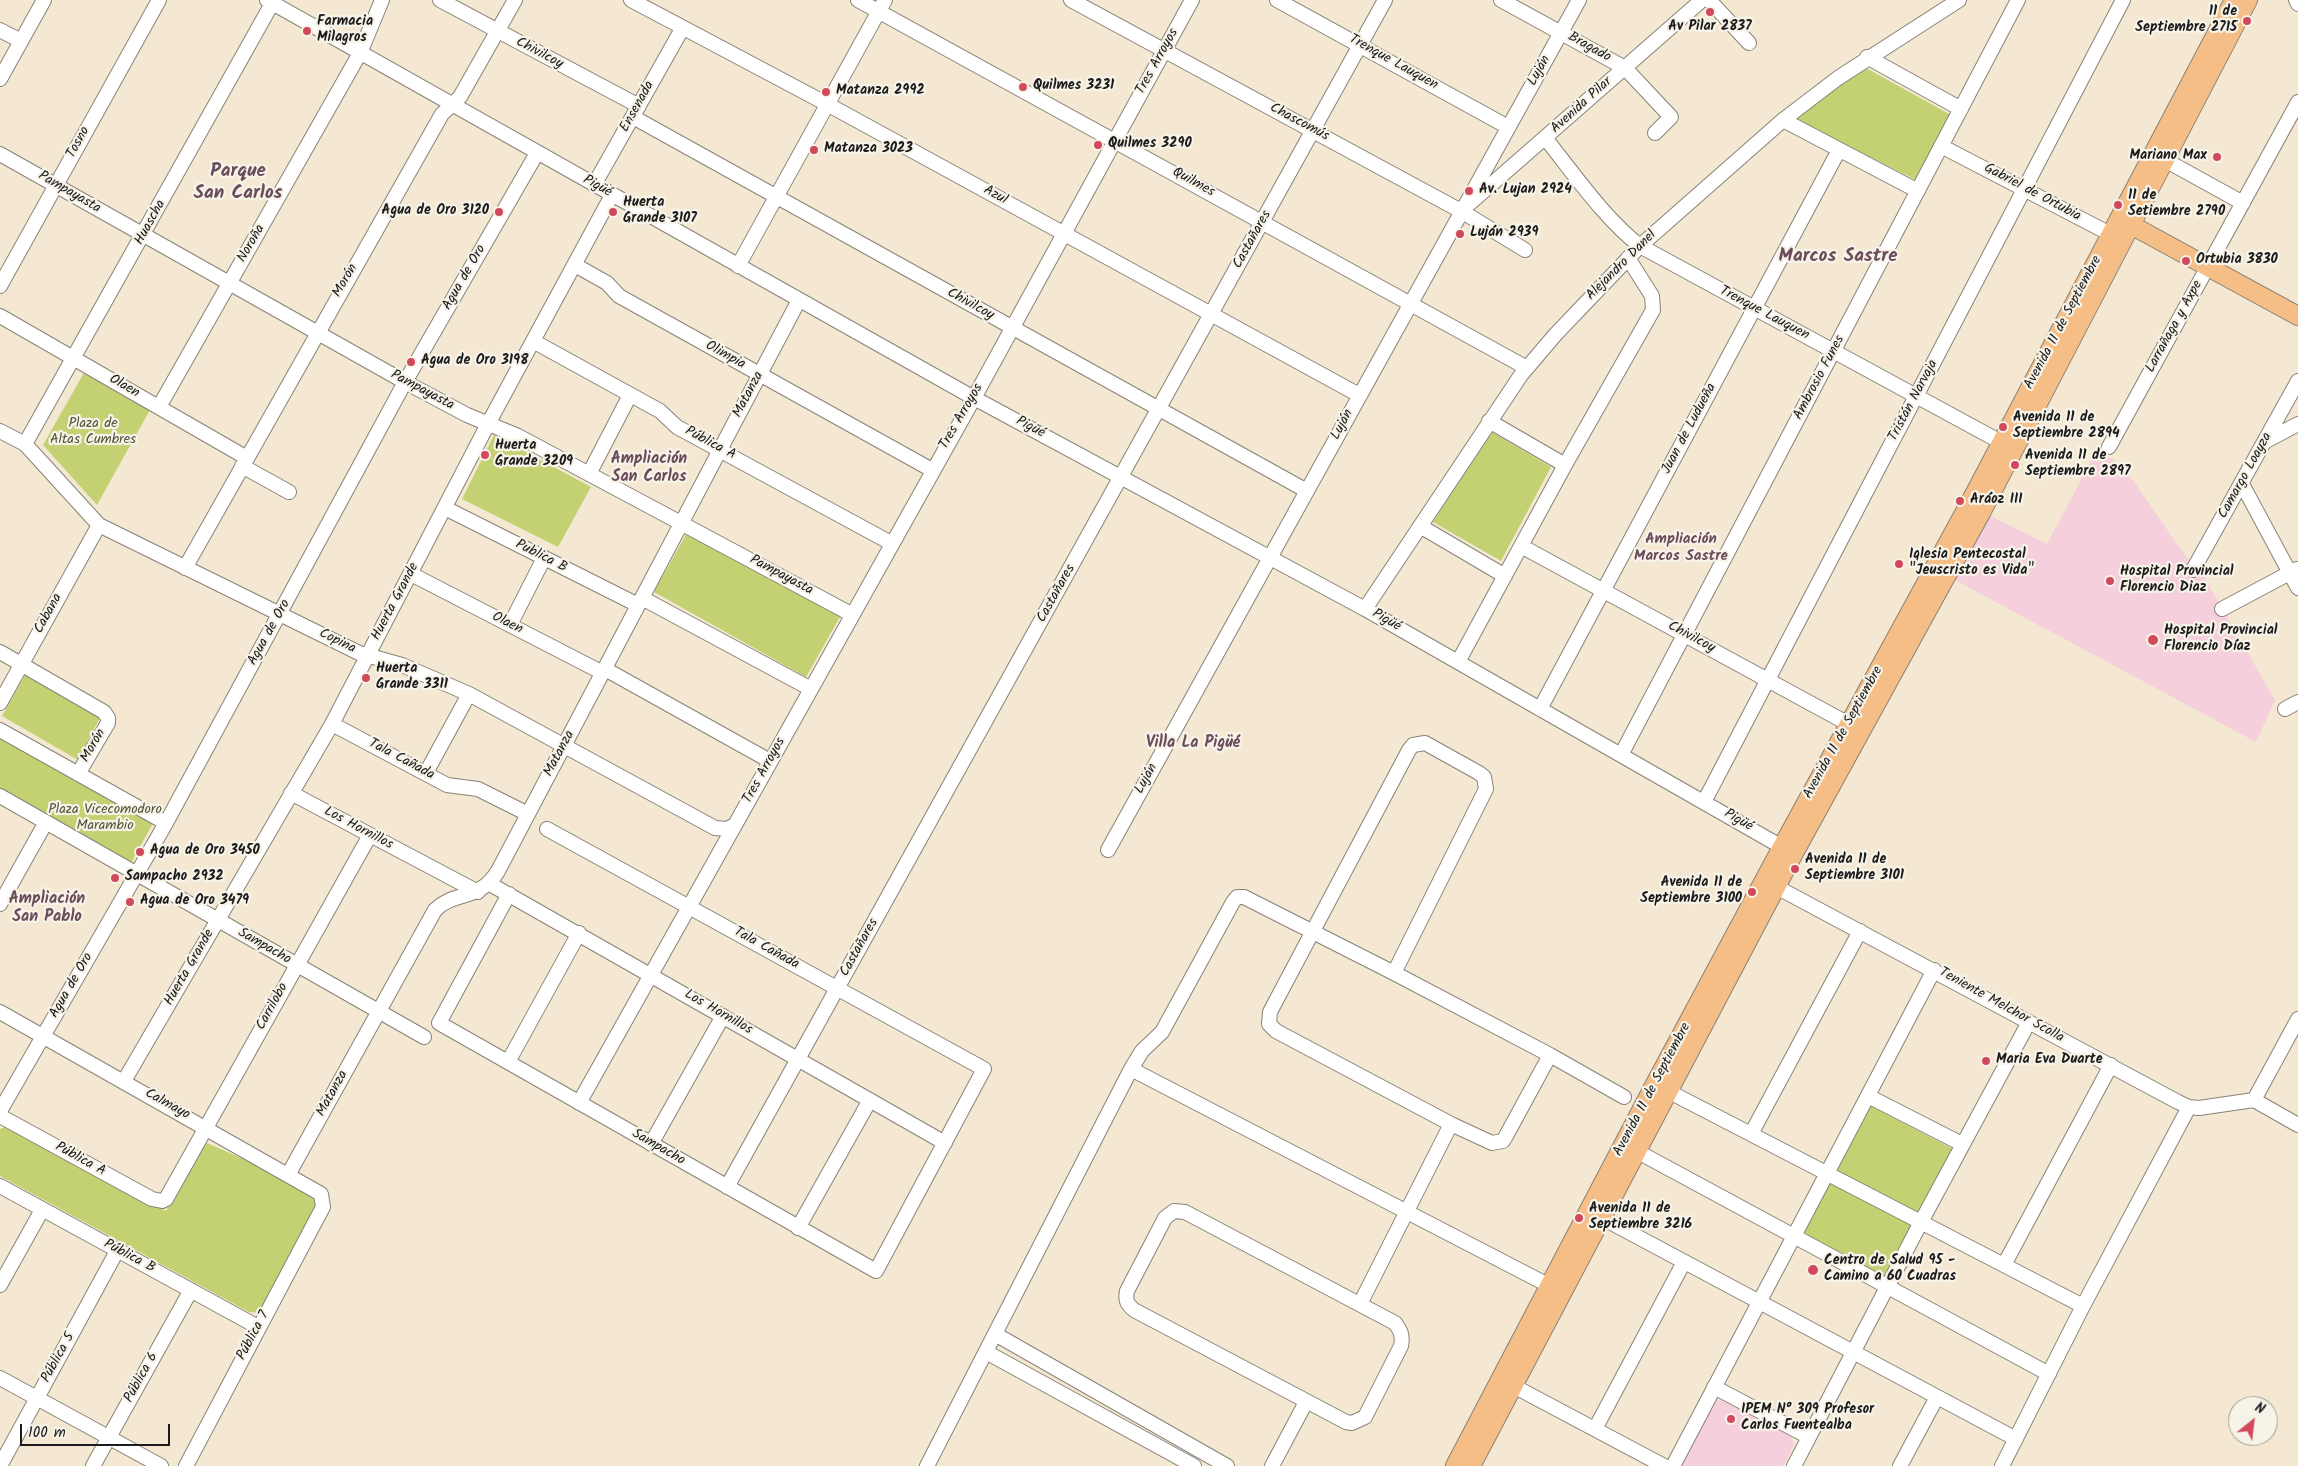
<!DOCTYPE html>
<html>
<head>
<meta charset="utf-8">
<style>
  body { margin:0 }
  #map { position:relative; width:2298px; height:1466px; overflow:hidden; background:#f4e8d2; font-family:Kalam,sans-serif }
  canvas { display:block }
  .north { position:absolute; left:2228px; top:1396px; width:50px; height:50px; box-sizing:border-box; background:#f7f3e8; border:1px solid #9f9d96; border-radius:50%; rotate:29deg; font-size:14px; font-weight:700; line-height:20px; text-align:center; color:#1c1c1c }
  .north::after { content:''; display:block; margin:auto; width:18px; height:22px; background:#d1495b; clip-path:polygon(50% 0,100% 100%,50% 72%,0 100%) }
  .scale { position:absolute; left:20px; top:1424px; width:150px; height:22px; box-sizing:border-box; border:2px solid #1c1c1c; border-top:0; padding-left:6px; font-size:15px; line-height:18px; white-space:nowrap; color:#1c1c1c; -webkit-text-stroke:4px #f7f3e8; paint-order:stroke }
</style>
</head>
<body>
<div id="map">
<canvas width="2298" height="1466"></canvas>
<div class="north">N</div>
<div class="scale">100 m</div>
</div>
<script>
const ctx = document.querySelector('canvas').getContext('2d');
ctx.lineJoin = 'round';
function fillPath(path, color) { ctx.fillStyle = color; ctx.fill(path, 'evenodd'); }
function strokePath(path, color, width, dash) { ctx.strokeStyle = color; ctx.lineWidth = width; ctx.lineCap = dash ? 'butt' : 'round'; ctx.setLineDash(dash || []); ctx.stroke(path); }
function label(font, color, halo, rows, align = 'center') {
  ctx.font = font + ' Kalam,sans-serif'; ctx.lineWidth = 4.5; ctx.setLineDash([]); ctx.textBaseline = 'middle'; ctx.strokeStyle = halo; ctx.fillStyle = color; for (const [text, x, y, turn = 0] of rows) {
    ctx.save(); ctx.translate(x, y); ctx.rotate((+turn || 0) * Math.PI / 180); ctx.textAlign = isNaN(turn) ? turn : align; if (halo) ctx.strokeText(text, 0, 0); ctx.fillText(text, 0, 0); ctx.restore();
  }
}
fillPath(new Path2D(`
  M2097 450 2123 466 2184 554 2204 577 2275 700 2256 742 1953 579 1988 515 2047 544Z
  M1721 1400 1791 1436 1794 1445 1783 1466H1680L1713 1402Z`), '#f5cfdb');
fillPath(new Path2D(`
  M1866 68 1951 115 1916 180 1792 118Z
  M85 371 151 408 97 505 43 445Z
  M1490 431 1551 467 1501 561 1433 522Z
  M494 435 591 487 558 547 462 499Z
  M689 529 841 615 806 677 654 592Z
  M27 672 102 714 78 760 2 716Z
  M0 730 156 818 131 863 0 789Z
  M1869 1105 1953 1149 1918 1214 1834 1171Z
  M7 1126 166 1211 205 1142 321 1194 316 1208 260 1313 249 1312 0 1176V1129Z
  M1830 1182 1911 1224 1885 1277 1803 1232Z`), '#c3d173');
const minor = new Path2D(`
  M267 0 974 398 1365 609 1789 851
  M440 0 639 106
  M631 0 827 104 1359 395
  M858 0 1527 368
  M1071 0 1461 211 1525 250
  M1277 0 1508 127
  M1501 0 1625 68 1671 117 1655 133
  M1709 0 1749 43
  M2296 0 2298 4
  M0 30 21 41
  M1867 57 1961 109
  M0 79 44 0
  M633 117 1307 491
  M1783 120 1918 191
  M1546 139C1574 174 1604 218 1640 246L2010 447
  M1941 146 2118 238
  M0 154 405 382 467 415 518 436 851 614
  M2165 160 2243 203
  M594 185 682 29
  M1469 204 1702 0
  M575 265 607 283 619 296 932 470
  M738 266 885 0
  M0 286 159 0
  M0 316 247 458
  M533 341 660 411 677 427 891 543
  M159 407 360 53 382 0
  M1489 421 1565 465
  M0 431 25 444 99 525 359 653 402 665 469 694 715 828 727 829 735 825 974 398 1192 0
  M2266 441 2298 424
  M25 444 274 0
  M2109 447 2298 102
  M242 466 289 492
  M589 474 630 395
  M2242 484 2298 588
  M445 508 638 605
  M1420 526 1505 576
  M1521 546 1856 728
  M185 568 442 114 460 97 515 0
  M2193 570 2298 381
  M411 574 603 673
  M642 598 811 689
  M1365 609 1521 375 1555 335 1640 246 1783 120 1838 78 1959 0
  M2222 609 2297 569
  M510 625 544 558
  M0 652 104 712 108 718V723L78 774
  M1458 662 1565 465 1653 310 1652 296 1628 258
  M605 669 770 761
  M0 703 99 525
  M1540 709 1839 150
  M2285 709 2298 702
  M332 724 447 785 478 789 528 814
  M0 730 166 823
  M1621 755 2018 0
  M426 773 469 694
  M291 793 478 892
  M0 796 424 1037
  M1704 802 2123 0
  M1108 850 1579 0
  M1769 883 2178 1102 2189 1107 2199 1108 2254 1100 2298 1125
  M490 884 945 1143
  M509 894 439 1023 876 1271 984 1069 547 829
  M0 904 46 822
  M1394 973 1486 789 1484 777 1479 773 1425 743 1413 745 1409 750 1270 1012 1269 1024 1276 1031 1451 1124 1492 1143 1503 1141 1506 1136 1550 1055
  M0 1012 321 1194 323 1207 186 1466
  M508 1062 579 933
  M1131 1069 1142 1051 1162 1032 1233 902 1237 897H1244L1394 973 1550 1055 1624 1097
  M124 1081 332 724 488 424 612 195
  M1660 1087 2083 1306
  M1868 1096 1962 1144
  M2254 1100 2298 1019
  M579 1103 735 825
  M0 1111 166 823 405 382 537 153
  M0 1116 152 1199 162 1201 166 1199 370 835
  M1751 1134 1860 931
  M651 1144 723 1016
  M1629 1147 2049 1374
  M288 1175 435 910C455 890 479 902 498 871L799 300
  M0 1186 258 1327
  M727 1187 1385 0
  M1174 1211 1185 1212 1395 1323C1401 1331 1403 1336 1401 1346L1365 1417 1352 1423 1346 1422 1134 1310C1127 1304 1125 1300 1127 1291L1165 1218Z
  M1593 1213 2016 1439
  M798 1228 870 1100
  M2004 1265 2111 1065
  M0 1285 42 1210
  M1360 1304 1451 1124
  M995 1334 1227 1466
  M986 1352 1194 1466
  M0 1378 161 1466
  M1506 1382 1664 1466
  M1714 1387 1809 1437
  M1595 1429 1684 1262
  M0 1466 117 1251
  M93 1466 191 1290
  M927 1466 1131 1069 1550 1286
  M1272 1466 1306 1402
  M1673 1466 1934 970
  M1794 1466 1921 1222 2029 1022
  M1900 1466 1937 1397
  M2002 1466 2083 1306 2189 1107`);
const major = new Path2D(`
  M2122 220 2298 316
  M1455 1466 1655 1084 1782 847 1968 506 2234 0
  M1471 1466 1794 853 1981 513 2248 0`);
strokePath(minor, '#888277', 16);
strokePath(major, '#888277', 20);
strokePath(minor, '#fff', 14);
strokePath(major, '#f6be87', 18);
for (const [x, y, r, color] of [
  [1710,12,5,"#d1495b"],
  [2247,21,5,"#d1495b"],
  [307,31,5,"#d1495b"],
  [1023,87,5,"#d1495b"],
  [826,92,5,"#d1495b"],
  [1098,145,5,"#d1495b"],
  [814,150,5,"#d1495b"],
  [2217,157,5,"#d1495b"],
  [1469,191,5,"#d1495b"],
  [2118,205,5,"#d1495b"],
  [499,212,5,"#d1495b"],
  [613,212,5,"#d1495b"],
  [1460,234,5,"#d1495b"],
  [2186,261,5,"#d1495b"],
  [411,362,5,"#d1495b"],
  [2003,427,5,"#d1495b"],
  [485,455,5,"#d1495b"],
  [2015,465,5,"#d1495b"],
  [1960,501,5,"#d1495b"],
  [1899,564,5,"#d1495b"],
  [2110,581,5,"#d1495b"],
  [2153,640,6,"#d1495b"],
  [366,678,5,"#d1495b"],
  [140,852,5,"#d1495b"],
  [1795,869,5,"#d1495b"],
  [115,878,5,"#d1495b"],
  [1752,892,5,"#d1495b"],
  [130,902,5,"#d1495b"],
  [1986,1061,5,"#d1495b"],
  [1579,1218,5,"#d1495b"],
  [1813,1270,6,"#d1495b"],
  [1731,1419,5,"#d1495b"]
]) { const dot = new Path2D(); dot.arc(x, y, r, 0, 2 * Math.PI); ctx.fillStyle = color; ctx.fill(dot); strokePath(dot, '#f7f3e8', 2); }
label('bold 14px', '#1c1c1c', '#f7f3e8', [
  ["11 de",2237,13,"right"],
  ["Septiembre 2715",2237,29,"right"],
  ["Farmacia",317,23],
  ["Milagros",317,39],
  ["Av Pilar 2837",1710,28,"center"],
  ["Quilmes 3231",1033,87],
  ["Matanza 2992",836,92],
  ["Quilmes 3290",1108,145],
  ["Matanza 3023",824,150],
  ["Mariano Max",2207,157,"right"],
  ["Av. Lujan 2924",1479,191],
  ["11 de",2128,197],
  ["Setiembre 2790",2128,213],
  ["Huerta",623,204],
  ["Grande 3107",623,220],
  ["Agua de Oro 3120",489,212,"right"],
  ["Luján 2939",1470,234],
  ["Ortubia 3830",2196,261],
  ["Agua de Oro 3198",421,362],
  ["Avenida 11 de",2013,419],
  ["Septiembre 2894",2013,435],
  ["Huerta",495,447],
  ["Grande 3209",495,463],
  ["Avenida 11 de",2025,457],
  ["Septiembre 2897",2025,473],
  ["Aráoz III",1970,501],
  ["Iglesia Pentecostal",1909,556],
  ["\"Jeuscristo es Vida\"",1909,572],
  ["Hospital Provincial",2120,573],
  ["Florencio Diaz",2120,589],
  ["Hospital Provincial",2164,632],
  ["Florencio Díaz",2164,648],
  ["Huerta",376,670],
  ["Grande 3311",376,686],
  ["Agua de Oro 3450",150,852],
  ["Avenida 11 de",1805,861],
  ["Septiembre 3101",1805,877],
  ["Sampacho 2932",125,878],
  ["Avenida 11 de",1742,884,"right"],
  ["Septiembre 3100",1742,900,"right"],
  ["Agua de Oro 3479",140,902],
  ["Maria Eva Duarte",1996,1061],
  ["Avenida 11 de",1589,1210],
  ["Septiembre 3216",1589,1226],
  ["Centro de Salud 95 -",1824,1262],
  ["Camino a 60 Cuadras",1824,1278],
  ["IPEM N° 309 Profesor",1741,1411],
  ["Carlos Fuentealba",1741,1427]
], 'left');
label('14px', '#1c1c1c', '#f7f3e8', [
  ["Bragado",1589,48,29],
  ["Chivilcoy",539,54,28],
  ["Tres Arroyos",1158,62,-61],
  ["Trenque Lauquen",1393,63,29],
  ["Luján",1540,71,-61],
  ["Avenida Pilar",1582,106,-42],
  ["Ensenada",638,107,-61],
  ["Chascomús",1299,123,28],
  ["Tosno",79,143,-61],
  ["Quilmes",1193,183,29],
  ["Pigüé",597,187,29],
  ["Pampayasta",69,193,30],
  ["Gabriel de Ortubia",2032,193,28],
  ["Azul",995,196,29],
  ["Huascha",151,223,-61],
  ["Castañares",1253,240,-61],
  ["Noroña",252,244,-60],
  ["Alejandro Danel",1622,266,-45],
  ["Agua de Oro",465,278,-60],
  ["Morón",346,281,-60],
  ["Chivilcoy",970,305,29],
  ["Trenque Lauquen",1764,314,28],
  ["Avenida 11 de Septiembre",2064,323,-62],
  ["Larrañaga y Axpe",2175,327,-61],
  ["Olimpia",725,356,29],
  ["Ambrosio Funes",1820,378,-62],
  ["Olaen",124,387,30],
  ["Pampayasta",422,391,28],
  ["Matanza",749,395,-62],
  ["Tristán Narvaja",1914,401,-62],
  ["Tres Arroyos",962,417,-60],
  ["Luján",1343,425,-62],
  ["Pigüé",1030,428,28],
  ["Juan de Ludueña",1690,429,-62],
  ["Pública A",710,444,28],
  ["Camargo Loayza",2246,476,-61],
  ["Publica B",541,557,27],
  ["Pampayasta",781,576,28],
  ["Castañares",1057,594,-61],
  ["Huerta Grande",396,602,-62],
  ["Cabana",49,614,-61],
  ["Pigüé",1386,621,30],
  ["Olaen",507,624,27],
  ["Agua de Oro",270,633,-61],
  ["Chivilcoy",1691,638,28],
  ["Copina",337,642,26],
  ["Avenida 11 de Septiembre",1844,733,-61],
  ["Morón",94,746,-60],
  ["Matanza",560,754,-62],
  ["Tala Cañada",401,760,28],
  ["Tres Arroyos",765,771,-61],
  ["Luján",1147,779,-61],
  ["Pigüé",1738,821,30],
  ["Los Hornillos",358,829,28],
  ["Sampacho",264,947,30],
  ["Castañares",860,948,-61],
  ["Tala Cañada",766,949,29],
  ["Huerta Grande",190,968,-60],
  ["Agua de Oro",72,986,-60],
  ["Teniente Melchor Scolla",2001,1006,29],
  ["Carrilobo",273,1007,-61],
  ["Los Hornillos",718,1013,30],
  ["Avenida 11 de Septiembre",1653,1090,-62],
  ["Matanza",333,1094,-61],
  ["Calmayo",167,1105,29],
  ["Sampacho",658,1148,30],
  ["Pública A",80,1160,29],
  ["Pública B",129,1257,28],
  ["Pública 7",254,1336,-62],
  ["Pública 5",59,1358,-61],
  ["Pública 6",142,1378,-61]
]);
label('14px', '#4e5236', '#f7f3e8', [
  ["Plaza de",93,425],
  ["Altas Cumbres",93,441],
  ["Plaza Vicecomodoro",105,811],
  ["Marambio",105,827]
]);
label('bold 15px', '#6a4c5a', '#f7f3e8', [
  ["Ampliación",1681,540],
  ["Marcos Sastre",1681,557]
]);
label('bold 16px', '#6a4c5a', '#f7f3e8', [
  ["Ampliación",649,460],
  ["San Carlos",649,478],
  ["Villa La Pigüé",1193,744],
  ["Ampliación",47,900],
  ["San Pablo",47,918]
]);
label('bold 19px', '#6a4c5a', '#f7f3e8', [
  ["Parque",238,173],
  ["San Carlos",238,195],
  ["Marcos Sastre",1838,258]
]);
</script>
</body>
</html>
